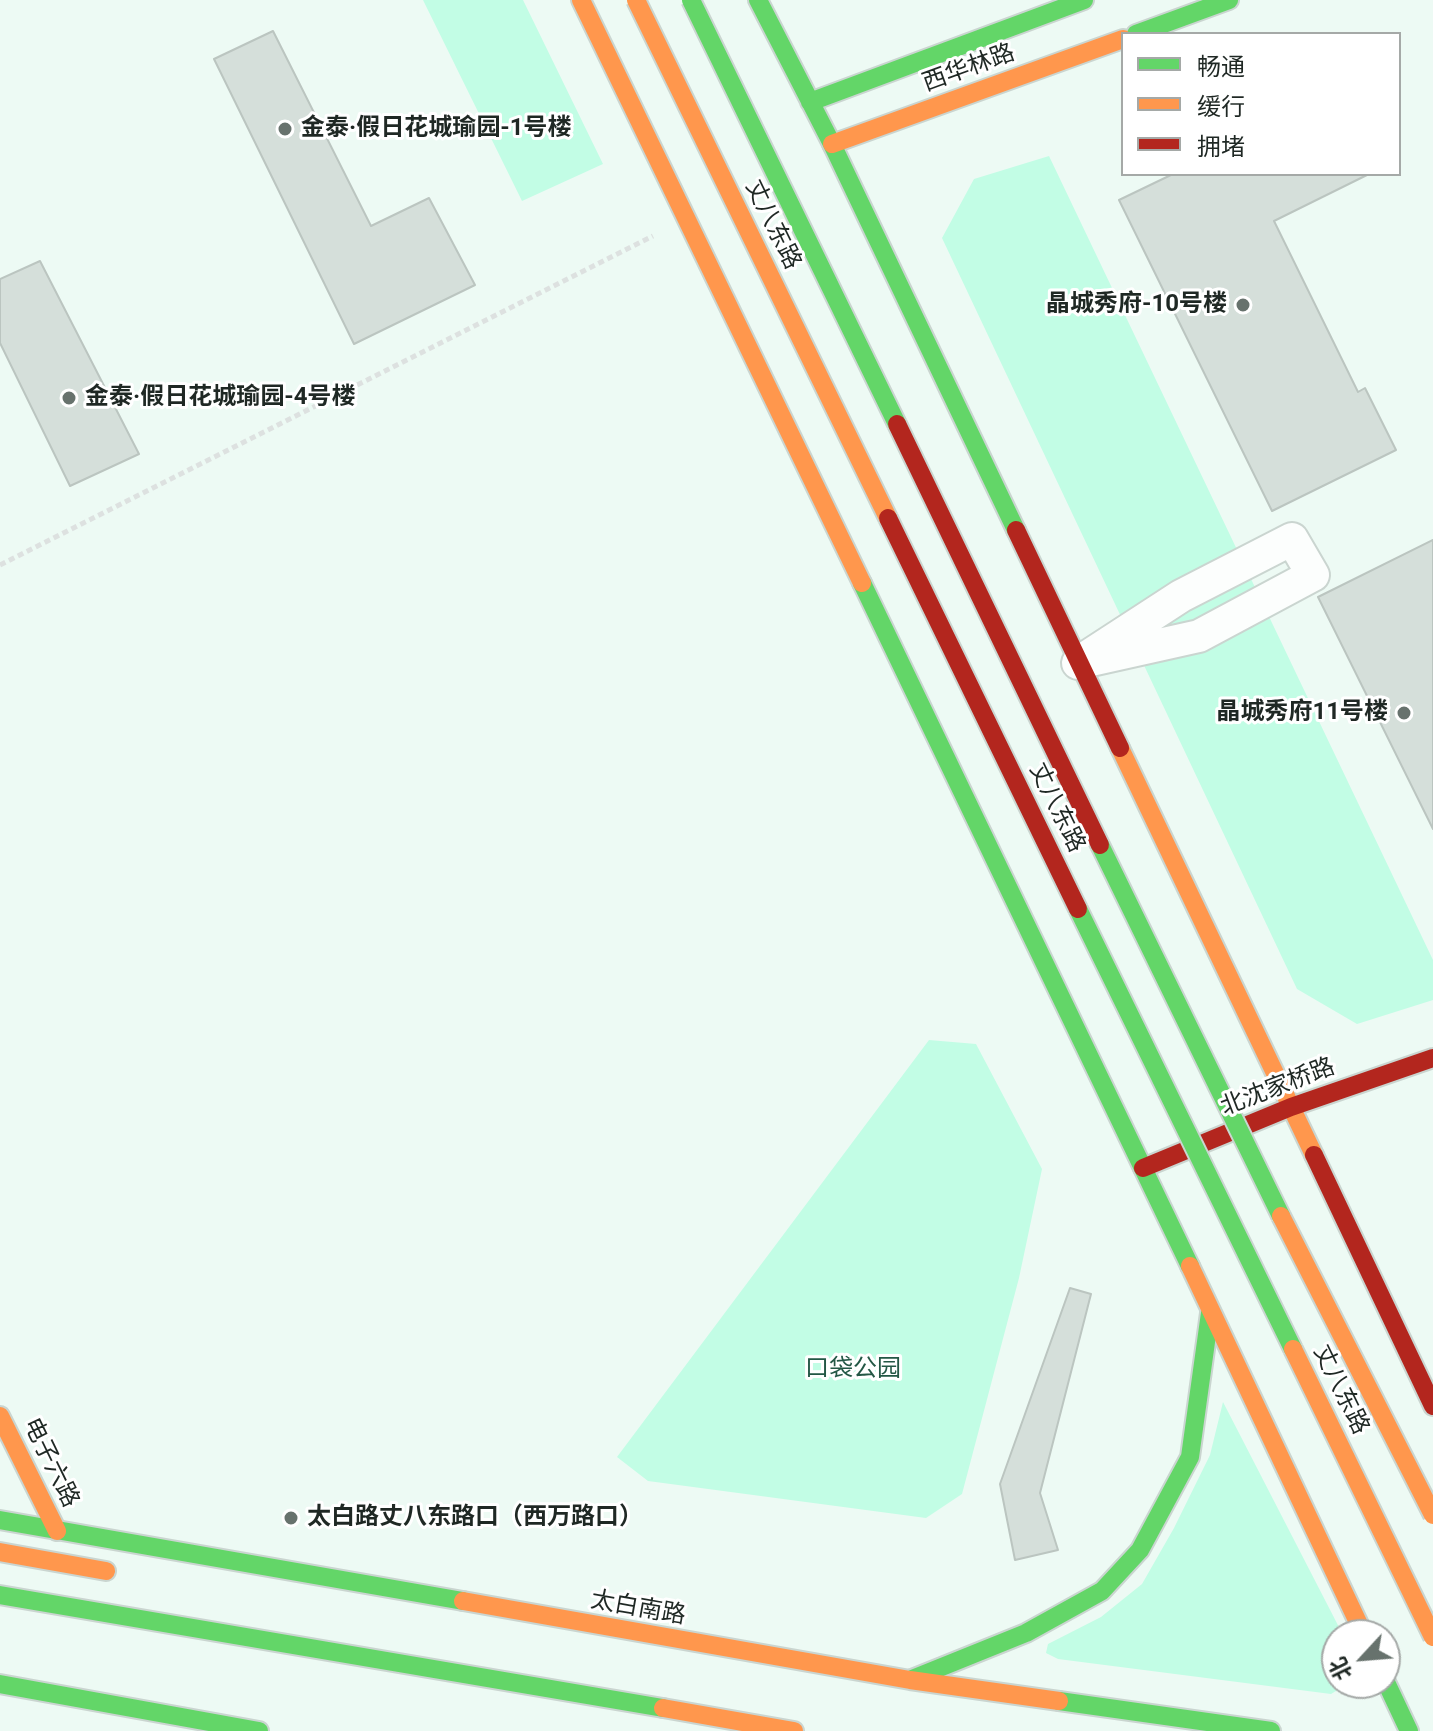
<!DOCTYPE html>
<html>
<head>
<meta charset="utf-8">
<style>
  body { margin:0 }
  #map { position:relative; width:1433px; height:1731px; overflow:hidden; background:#edfaf4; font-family:Roboto,"Noto Sans SC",sans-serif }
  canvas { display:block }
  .legend { position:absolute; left:1121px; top:32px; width:280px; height:144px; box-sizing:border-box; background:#fff; border:2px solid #a5a9a7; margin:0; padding:10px 14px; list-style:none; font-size:24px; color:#1f2824 }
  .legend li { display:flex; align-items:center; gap:16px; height:40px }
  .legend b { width:40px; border:2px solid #a5a9a7 }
  .north { position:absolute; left:1321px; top:1619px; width:80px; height:80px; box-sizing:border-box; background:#fff; border:2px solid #a5a9a7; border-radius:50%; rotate:244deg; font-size:22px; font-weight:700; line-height:32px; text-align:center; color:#1f2824 }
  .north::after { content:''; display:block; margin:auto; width:28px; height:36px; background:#67726d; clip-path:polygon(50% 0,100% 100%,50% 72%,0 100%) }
</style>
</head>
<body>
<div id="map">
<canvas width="1433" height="1731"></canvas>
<ul class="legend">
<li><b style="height:10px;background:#63d668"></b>畅通</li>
<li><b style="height:10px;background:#ff974d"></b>缓行</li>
<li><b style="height:10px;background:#b3261e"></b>拥堵</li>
</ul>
<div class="north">北</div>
</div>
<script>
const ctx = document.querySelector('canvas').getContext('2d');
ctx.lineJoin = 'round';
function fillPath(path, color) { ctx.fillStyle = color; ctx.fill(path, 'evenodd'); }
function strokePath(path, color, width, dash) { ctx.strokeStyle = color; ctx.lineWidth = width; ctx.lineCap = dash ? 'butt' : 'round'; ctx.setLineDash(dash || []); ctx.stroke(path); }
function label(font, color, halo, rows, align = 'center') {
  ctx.font = font + ' Roboto,"Noto Sans SC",sans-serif'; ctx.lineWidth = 6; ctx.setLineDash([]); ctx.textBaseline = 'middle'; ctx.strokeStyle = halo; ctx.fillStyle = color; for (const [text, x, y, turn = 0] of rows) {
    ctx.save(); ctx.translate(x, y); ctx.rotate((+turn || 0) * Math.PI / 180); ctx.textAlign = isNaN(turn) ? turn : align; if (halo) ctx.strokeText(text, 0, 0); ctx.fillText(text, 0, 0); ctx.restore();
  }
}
fillPath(new Path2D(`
  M423 0H523L603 164 522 201Z
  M1049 156 1433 960V1000L1357 1024 1297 989 942 238 974 179Z
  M929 1040 976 1044 1042 1169 1019 1278 962 1494 926 1518 648 1481 617 1457Z
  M1223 1402 1343 1635H1337V1683H1349L1331 1694 1058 1659 1046 1653 1048 1644 1101 1617 1142 1584 1174 1528 1210 1455Z`), '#c2fde5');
const building = new Path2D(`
  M273 31 371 226 429 198 475 285 354 344 214 59Z
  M1173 174H1369L1274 221 1358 392 1365 388 1396 450 1272 511 1119 200Z
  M40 261 139 454 70 486 0 343V279Z
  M1433 540V829L1318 597Z
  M1070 1288 1091 1294 1040 1493 1058 1550 1015 1560 1000 1484Z`);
fillPath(building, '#d5dfda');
strokePath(building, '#bbc5c0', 2);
const street = new Path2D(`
  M1292 539 1313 575 1199 636 1078 663 1181 596Z`);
const fast = new Path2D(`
  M758 0 832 144 1016 530
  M1136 34 1229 0
  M810 102 1084 0
  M862 583 1190 1266
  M0 1520 463 1601
  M0 1595 663 1708
  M912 1679 1026 1633 1102 1591 1140 1550 1190 1457 1210 1313
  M1385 1680 1409 1731
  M0 1684 259 1731
  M1059 1701 1271 1731`);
const slow = new Path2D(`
  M581 0 862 583
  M832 144 1123 39
  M1120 748 1314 1155
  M1190 1266 1364 1635
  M0 1416 57 1531
  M0 1552 106 1571
  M463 1601 910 1680 1059 1701
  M663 1708 794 1731`);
const jam = new Path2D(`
  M1016 530 1120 748
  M1314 1155 1433 1406
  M1143 1168 1291 1107 1433 1058`);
strokePath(street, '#cad5d0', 36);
strokePath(fast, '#cad5d0', 22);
strokePath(slow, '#cad5d0', 22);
strokePath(jam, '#cad5d0', 22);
strokePath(new Path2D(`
  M0 565 653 236`), '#dde1e0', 5, [6, 4]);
strokePath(street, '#fcfefd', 32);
strokePath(fast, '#63d668', 18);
strokePath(slow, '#ff974d', 18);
strokePath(jam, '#b3261e', 18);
const fastBridge = new Path2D(`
  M691 0 897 424
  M1100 845 1281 1216
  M1078 909 1293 1349`);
const slowBridge = new Path2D(`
  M636 0 888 518
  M1281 1216 1433 1515
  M1293 1349 1433 1637`);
const jamBridge = new Path2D(`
  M897 424 1100 845
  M888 518 1078 909`);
strokePath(fastBridge, '#cad5d0', 22, []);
strokePath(slowBridge, '#cad5d0', 22, []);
strokePath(jamBridge, '#cad5d0', 22, []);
strokePath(fastBridge, '#63d668', 18);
strokePath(slowBridge, '#ff974d', 18);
strokePath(jamBridge, '#b3261e', 18);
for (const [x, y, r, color] of [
  [285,129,8,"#67726d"],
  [1243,305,8,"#67726d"],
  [69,398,8,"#67726d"],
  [1404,713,8,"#67726d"],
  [291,1518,8,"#67726d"]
]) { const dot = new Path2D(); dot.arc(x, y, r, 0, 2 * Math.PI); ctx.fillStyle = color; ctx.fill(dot); strokePath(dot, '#fff', 3); }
label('24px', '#1f2824', '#fff', [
  ["西华林路",969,69,-20],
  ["丈八东路",772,225,64],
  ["丈八东路",1056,808,64],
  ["北沈家桥路",1278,1088,-21],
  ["丈八东路",1340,1390,64],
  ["电子六路",50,1463,64],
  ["太白南路",638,1609,10]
]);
label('bold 24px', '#1f2824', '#fff', [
  ["金泰·假日花城瑜园-1号楼",301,129],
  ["晶城秀府-10号楼",1227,305,"right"],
  ["金泰·假日花城瑜园-4号楼",85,398],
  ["晶城秀府11号楼",1388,713,"right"],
  ["太白路丈八东路口（西万路口）",307,1518]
], 'left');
label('24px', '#235745', '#fff', [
  ["口袋公园",853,1370]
]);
</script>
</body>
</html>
